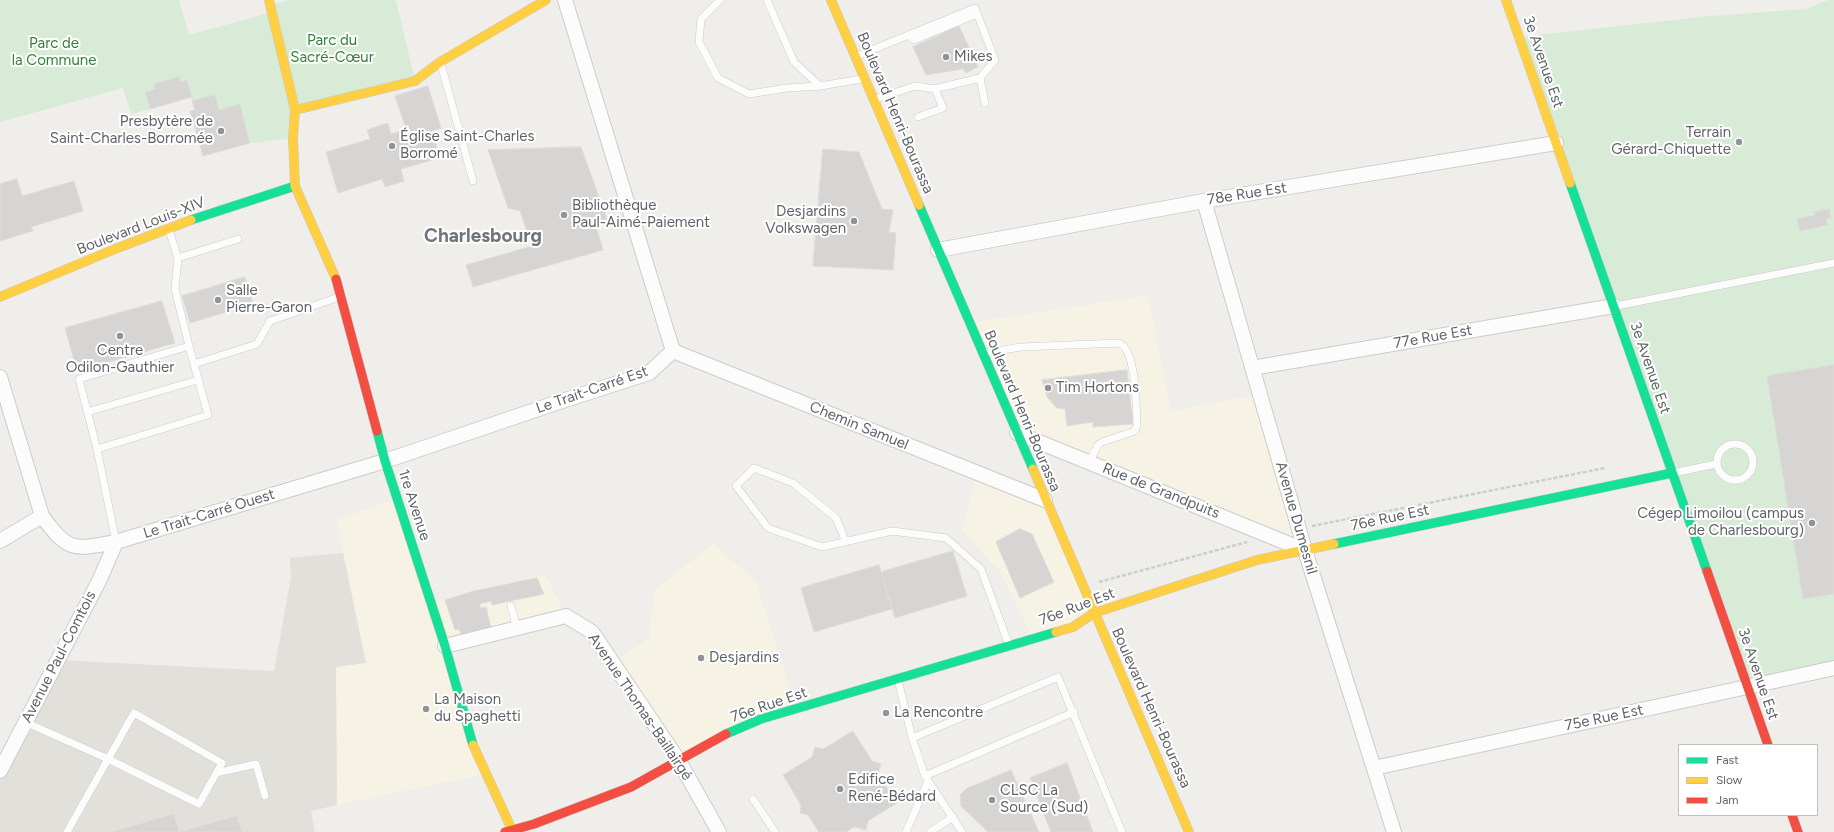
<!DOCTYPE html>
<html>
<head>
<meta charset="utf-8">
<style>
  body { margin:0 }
  #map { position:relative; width:1834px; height:832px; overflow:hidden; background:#efeeea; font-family:Figtree,sans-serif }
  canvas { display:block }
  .legend { position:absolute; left:1678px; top:744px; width:140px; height:72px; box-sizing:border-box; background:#fff; border:1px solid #bfc1c3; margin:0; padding:5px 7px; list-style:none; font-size:12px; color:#5f6368 }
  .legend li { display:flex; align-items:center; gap:8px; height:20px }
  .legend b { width:20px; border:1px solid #bfc1c3 }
</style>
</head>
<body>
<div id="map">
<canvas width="1834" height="832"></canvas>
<ul class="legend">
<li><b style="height:5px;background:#16e098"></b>Fast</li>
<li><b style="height:5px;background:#ffcf43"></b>Slow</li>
<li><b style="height:5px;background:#f24e42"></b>Jam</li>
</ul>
</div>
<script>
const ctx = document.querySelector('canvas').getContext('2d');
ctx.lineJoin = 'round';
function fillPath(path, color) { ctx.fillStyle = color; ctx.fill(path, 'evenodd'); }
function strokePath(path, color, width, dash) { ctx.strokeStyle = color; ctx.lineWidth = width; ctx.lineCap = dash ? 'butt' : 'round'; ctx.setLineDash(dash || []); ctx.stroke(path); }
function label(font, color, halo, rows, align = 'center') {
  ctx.font = font + ' Figtree,sans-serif'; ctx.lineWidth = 4; ctx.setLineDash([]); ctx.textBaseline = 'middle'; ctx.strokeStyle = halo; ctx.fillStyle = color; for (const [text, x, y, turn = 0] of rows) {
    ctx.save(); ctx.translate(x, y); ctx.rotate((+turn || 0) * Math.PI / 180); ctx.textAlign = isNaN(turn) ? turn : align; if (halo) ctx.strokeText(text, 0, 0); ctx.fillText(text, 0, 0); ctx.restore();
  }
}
fillPath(new Path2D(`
  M1148 295 1171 411 1260 394 1305 550 1017 433 970 323Z
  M977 473 1045 500 1094 613 1033 639 1000 571 962 530Z
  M397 498 431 604 485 588 545 575 566 616 445 646 486 774 337 805 336 667 366 663 337 520Z
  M714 543 757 584 796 709 679 761 612 662 649 639 655 590Z`), '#f7f3e4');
fillPath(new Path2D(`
  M343 553 366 663 336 667 337 805 311 811 315 832H0V771L58 660 274 671 291 577 290 558Z`), '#e2e0da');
fillPath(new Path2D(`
  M0 0H179L189 35 272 12 270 5 290 0H396L415 81 295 110 293 138 251 143 240 105 219 110 192 101C191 92 181 86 179 77L154 84 155 89 145 92 150 109 131 114 123 88 0 122Z
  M1828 0H1834V668L1747 687 1519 37 1710 16 1806 9Z`), '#d8ebd6');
const building = new Path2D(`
  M959 26 978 67 966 73 963 69 926 75 913 47Z
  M179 77 180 82 187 80 192 97 150 109 145 92 155 89 154 84Z
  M428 86 441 128 432 131 440 158 401 169 404 181 385 187 382 179 338 193 326 152 370 139 367 130 388 123 391 134 406 129 395 96Z
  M215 95 219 110 240 104 250 143 203 156 190 111 195 110 192 101Z
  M581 147 607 219 595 222 603 250 473 287 466 265 532 246 520 211 508 208 488 150Z
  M823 149 859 152 882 209 893 210 889 232 896 233 893 270 813 266Z
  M17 179 22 196 74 181 83 211 31 227 33 231 0 241V184Z
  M1829 209 1831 218 1826 219 1828 225 1800 231 1797 219 1815 215 1814 212Z
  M245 277 253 304 190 323 182 296Z
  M162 301 175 343 77 371 65 328Z
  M1834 365V594L1803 599 1767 376Z
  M1127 370 1133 424 1093 427V422L1067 426 1065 409 1057 408 1047 397 1042 380Z
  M1020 529 1032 534 1054 582 1020 598 996 542Z
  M953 551 967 596 895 618 881 572Z
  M879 565 892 609 814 632 801 588Z
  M537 578 544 594 492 605 491 601 479 604 481 608 486 607 491 628 461 634 459 629 455 630 445 600 474 591Z
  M853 731 872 761 881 764 878 774 897 803 868 821 866 830 854 827 846 832H819L808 815 800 813 801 805 783 775 812 757 815 747 823 749Z
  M1067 763 1093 832H1051L1030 778Z
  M1011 770 1039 832H988L961 806 960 795 966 789Z
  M174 814 179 832H113Z
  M237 816 242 832H180Z`);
fillPath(building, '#d6d5d3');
strokePath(building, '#deddd9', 1);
const lane = new Path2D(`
  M720 0 701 19 699 42 718 78 749 94 787 88 820 86 862 79
  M767 0 794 62 820 86
  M908 35 914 40 977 14
  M857 56 975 8 995 60 980 78 934 89
  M441 64 473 181
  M980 78 985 103
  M876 99 915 86 935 89 943 108 918 117
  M178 258 238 239
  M1616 306 1834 263
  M984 353 1021 347 1119 343C1137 351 1136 407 1137 425L1135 431 1102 442 1098 445 1089 462
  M194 364 257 344 270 321 339 297
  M87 412 198 380
  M1717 462a18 18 0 1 1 36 0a18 18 0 1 1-36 0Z
  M97 449 208 415 189 346
  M1673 473 1716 464
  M116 542 97 449 79 379 189 346 175 289 178 258 169 230
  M846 542 836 518 793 483 754 468 736 486 768 528 822 547 892 531 946 538 981 569 1009 645
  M511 606 517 629
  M898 680 912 738 925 776 962 832
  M25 722 108 759 199 804 222 763 134 713 67 832
  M912 738 1058 677 1122 832
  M216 773 256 764 265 796
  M925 776 1074 712
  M753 799 775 832
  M906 832 928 781
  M930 832 953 817`);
const street = new Path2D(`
  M1204 201 1305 550 1394 832
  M938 250 1204 201 1556 143
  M673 351 1045 500
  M1252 368 1614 306
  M0 377 42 516C68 552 74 550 116 542L385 461 559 402 649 373 673 351 565 0
  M1017 433 1304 550
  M0 541 42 516
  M445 646 566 616 592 632 679 761 719 832
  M1374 768 1834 668
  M0 771 100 579 116 542`);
const fast = new Path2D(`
  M1570 183 1707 571
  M919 205 1033 469
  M191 220 295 186
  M377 431 385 461 445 646 473 745
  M1334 544 1672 473
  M726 734 761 719 1056 632`);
const slow = new Path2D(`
  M269 0 295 110 293 138 295 186 336 279
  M831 0 919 205
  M1506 0 1570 183
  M295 110 415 81 440 62 546 0
  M0 297 115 249 191 220
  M1033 469 1189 832
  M1056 632 1073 627 1094 613 1257 560 1334 544
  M473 745 513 832`);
const jam = new Path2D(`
  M336 279 377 431
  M1707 571 1768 745
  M1792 815 1798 832
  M505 832 534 824 631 787 726 734`);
strokePath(lane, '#cbcccc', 8);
strokePath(street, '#cbcccc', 16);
strokePath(fast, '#cacacb', 10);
strokePath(slow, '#cacacb', 10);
strokePath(jam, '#cacacb', 10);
strokePath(new Path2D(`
  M1312 526 1605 468
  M1099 582 1247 542`), '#cacfcc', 2.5, [4, 2]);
strokePath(lane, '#fdfcfc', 7);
strokePath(street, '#fdfcfc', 14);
strokePath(fast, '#16e098', 9);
strokePath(slow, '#ffcf43', 9);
strokePath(jam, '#f24e42', 9);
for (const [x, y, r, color] of [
  [946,57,4,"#919496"],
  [221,131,4,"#919496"],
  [1739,142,4,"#919496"],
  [392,146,4,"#919496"],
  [564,215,4,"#919496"],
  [854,221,4,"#919496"],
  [218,300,4,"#919496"],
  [120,336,4,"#919496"],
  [1048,388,4,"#919496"],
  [1812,523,4,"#919496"],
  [701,658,4,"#919496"],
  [426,709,4,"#919496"],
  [886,713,4,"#919496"],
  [840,789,4,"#919496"],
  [992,800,4,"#919496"]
]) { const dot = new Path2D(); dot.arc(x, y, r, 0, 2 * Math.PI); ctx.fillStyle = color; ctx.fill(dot); strokePath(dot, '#fff', 1.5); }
label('15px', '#348238', '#fff', [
  ["Parc du",332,41],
  ["Sacré-Cœur",332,58],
  ["Parc de",54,44],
  ["la Commune",54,61]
]);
label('15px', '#5f6368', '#fff', [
  ["Mikes",954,57],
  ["Presbytère de",213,122,"right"],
  ["Saint-Charles-Borromée",213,139,"right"],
  ["Terrain",1731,133,"right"],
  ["Gérard-Chiquette",1731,150,"right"],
  ["Église Saint-Charles",400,137],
  ["Borromé",400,154],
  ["Bibliothèque",572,206],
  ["Paul-Aimé-Paiement",572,223],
  ["Desjardins",846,212,"right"],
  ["Volkswagen",846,229,"right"],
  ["Salle",226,291],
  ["Pierre-Garon",226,308],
  ["Centre",120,351,"center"],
  ["Odilon-Gauthier",120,368,"center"],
  ["Tim Hortons",1056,388],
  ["Cégep Limoilou (campus",1804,514,"right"],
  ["de Charlesbourg)",1804,531,"right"],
  ["Desjardins",709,658],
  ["La Maison",434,700],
  ["du Spaghetti",434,717],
  ["La Rencontre",894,713],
  ["Edifice",848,780],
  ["René-Bédard",848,797],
  ["CLSC La",1000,791],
  ["Source (Sud)",1000,808]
], 'left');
label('15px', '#5f6368', '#fff', [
  ["3e Avenue Est",1543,62,71],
  ["Boulevard Henri-Bourassa",895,113,67],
  ["78e Rue Est",1247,194,-9],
  ["Boulevard Louis-XIV",141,226,-21],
  ["77e Rue Est",1433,337,-10],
  ["3e Avenue Est",1650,368,71],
  ["Le Trait-Carré Est",592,390,-19],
  ["Boulevard Henri-Bourassa",1022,411,67],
  ["Chemin Samuel",859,426,22],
  ["Rue de Grandpuits",1161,491,22],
  ["1re Avenue",414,505,72],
  ["Le Trait-Carré Ouest",209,514,-17],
  ["Avenue Dumesnil",1296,518,74],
  ["76e Rue Est",1390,518,-12],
  ["76e Rue Est",1077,607,-21],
  ["Avenue Paul-Comtois",59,657,-63],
  ["3e Avenue Est",1758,674,71],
  ["76e Rue Est",769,705,-19],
  ["Avenue Thomas-Baillairgé",640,707,56],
  ["Boulevard Henri-Bourassa",1151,708,66],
  ["75e Rue Est",1604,718,-12]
]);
label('bold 19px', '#70757a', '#fff', [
  ["Charlesbourg",483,236]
]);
</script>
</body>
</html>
